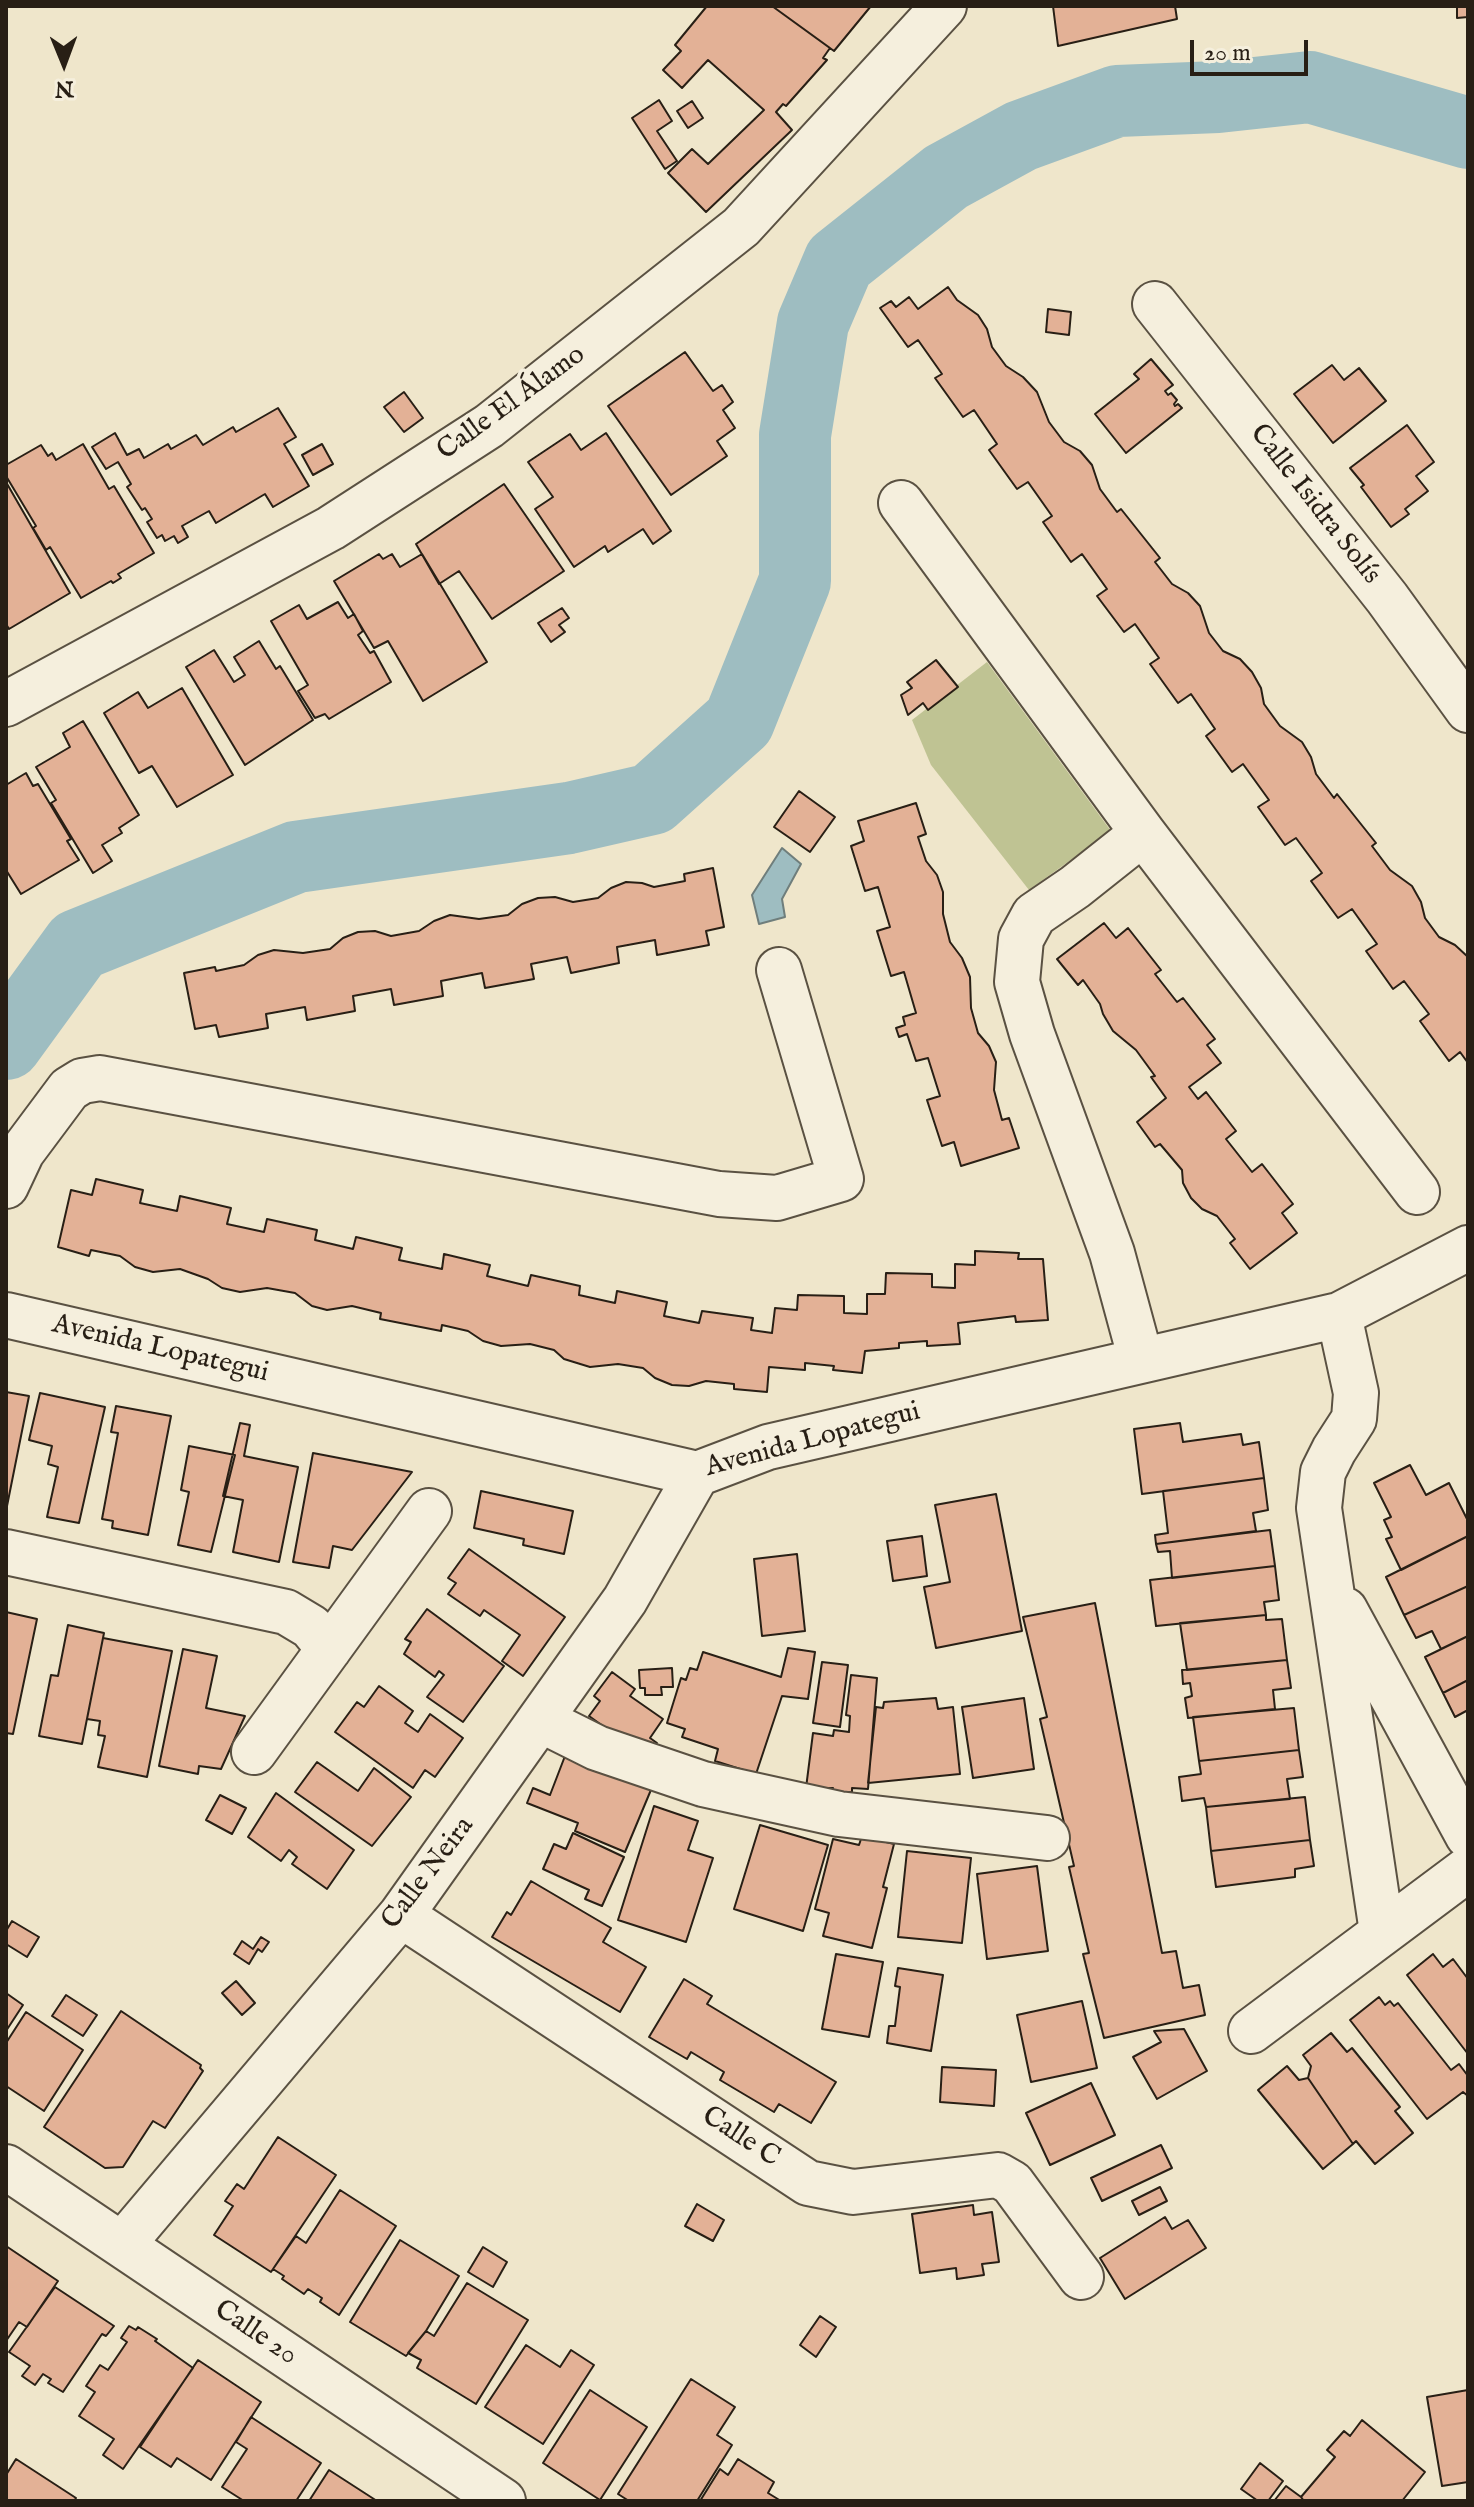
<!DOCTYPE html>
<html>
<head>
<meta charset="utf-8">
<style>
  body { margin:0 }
  #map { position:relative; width:1474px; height:2507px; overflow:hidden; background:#efe6cb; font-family:"IM FELL English",serif }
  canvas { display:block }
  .frame { position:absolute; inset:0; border:8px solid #281f15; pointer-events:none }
  .north { position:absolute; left:24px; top:24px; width:80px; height:80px; -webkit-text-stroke:6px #f5efdd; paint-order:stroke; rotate:179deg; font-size:22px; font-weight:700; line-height:32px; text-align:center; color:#281f15 }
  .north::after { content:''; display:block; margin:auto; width:28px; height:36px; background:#281f15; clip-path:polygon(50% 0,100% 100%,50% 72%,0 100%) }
  .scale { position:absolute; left:1190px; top:40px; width:118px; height:36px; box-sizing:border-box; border:4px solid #281f15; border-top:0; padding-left:10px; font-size:24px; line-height:28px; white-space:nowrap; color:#281f15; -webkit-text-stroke:6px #f5efdd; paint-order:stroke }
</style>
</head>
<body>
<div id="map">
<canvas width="1474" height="2507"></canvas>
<div class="frame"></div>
<div class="north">N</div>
<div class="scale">20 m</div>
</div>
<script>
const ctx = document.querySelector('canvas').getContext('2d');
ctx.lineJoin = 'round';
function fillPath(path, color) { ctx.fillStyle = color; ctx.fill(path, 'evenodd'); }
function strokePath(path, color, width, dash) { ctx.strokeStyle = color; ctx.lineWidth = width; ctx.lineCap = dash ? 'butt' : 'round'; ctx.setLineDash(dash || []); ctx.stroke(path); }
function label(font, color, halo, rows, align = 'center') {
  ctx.font = font + ' "IM FELL English",serif'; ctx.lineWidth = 7; ctx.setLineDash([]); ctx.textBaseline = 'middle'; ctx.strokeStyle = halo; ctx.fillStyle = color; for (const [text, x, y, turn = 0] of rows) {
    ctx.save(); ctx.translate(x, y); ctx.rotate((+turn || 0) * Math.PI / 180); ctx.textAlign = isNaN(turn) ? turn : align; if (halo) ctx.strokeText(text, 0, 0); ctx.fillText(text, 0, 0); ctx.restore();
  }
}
fillPath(new Path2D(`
  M987 662 1111 831 1029 890 931 765 912 720Z`), '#bfc393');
const water = new Path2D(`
  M782 848 801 864 782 899 785 917 759 924 752 895Z`);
fillPath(water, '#9ebdc1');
strokePath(water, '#6f7e7c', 2);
strokePath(new Path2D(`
  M6 1044 78 945 296 857 569 818 652 799 739 721 795 581V435L813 323 839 262 946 177 1021 136 1117 101 1218 97 1310 87 1468 133`), '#9ebdc1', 72);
const building = new Path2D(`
  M707 6H772L830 48 823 58 827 60 786 106 783 104 776 112 792 130 706 212 668 173 692 149 708 164 764 110 708 60 682 88 663 70 681 51 675 45Z
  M772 6H871L834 51Z
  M1053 6H1175L1177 19 1058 46Z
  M1457 6H1468V17L1457 18Z
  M659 100 672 121 657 131 677 161 665 169 632 118Z
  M692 101 703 118 688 128 677 111Z
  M948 287 957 300 978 315 987 329 992 347 1006 366 1023 377 1037 392 1049 422 1064 442 1080 451 1092 465 1100 489 1117 512 1121 509 1160 558 1155 562 1172 584 1188 593 1200 606 1209 633 1223 651 1240 659 1252 672 1261 688 1264 704 1280 726 1302 742 1311 757 1316 774 1334 798 1337 794 1376 843 1372 846 1390 870 1412 886 1421 902 1425 918 1439 937 1455 945 1468 957V1063L1460 1052 1449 1061 1420 1021 1429 1014 1404 981 1393 989 1366 951 1377 944 1352 909 1338 918 1311 881 1322 873 1296 838 1285 845 1258 807 1269 800 1243 764 1232 772 1206 736 1215 729 1191 694 1178 703 1150 664 1159 658 1135 624 1124 632 1097 596 1107 589 1082 554 1071 562 1043 522 1052 516 1028 482 1017 489 989 450 997 444 974 410 963 417 935 378 942 374 918 340 908 347 880 308 891 301 896 307 909 297 918 309Z
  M1048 309 1071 312 1069 335 1046 332Z
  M685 352 713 391 722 385 733 402 723 410 735 428 717 441 727 456 671 495 608 406Z
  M1151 359 1173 385 1165 391 1168 395 1171 393 1177 400 1174 404 1175 406 1178 404 1182 408 1126 453 1095 414 1139 379 1134 374Z
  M1332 365 1344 380 1359 368 1386 401 1333 443 1294 394Z
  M404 392 423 418 404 432 384 407Z
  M278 408 296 437 284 444 309 486 273 507 265 494 216 523 209 511 182 526 188 537 178 543 174 536 165 541 162 535 157 538 147 522 152 519 145 508 142 510 127 487 131 484 118 462 106 469 92 447 115 433 127 455 139 449 144 458 168 444 171 449 196 435 203 445 233 427 236 432Z
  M1407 425 1434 462 1416 476 1428 491 1405 509 1409 514 1391 527 1361 487 1364 485 1350 468Z
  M606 433 671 531 653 544 643 529 608 552 605 546 574 567 535 509 553 497 528 462 570 434 581 450Z
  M83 444 109 489 114 486 154 553 118 574 121 578 113 583 111 581 81 598 50 547 46 550 33 528 36 526 6 476V465L41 445 48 456 52 453 56 460Z
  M322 444 333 464 313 475 302 455Z
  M6 482 70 593 9 629 6 624Z
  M504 484 564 571 492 619 459 571 439 584 416 544Z
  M379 554 383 559 392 554 400 567 422 554 487 662 423 701 388 641 374 648 334 581Z
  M338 602 348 618 354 614 363 631 358 635 370 653 374 651 391 682 329 719 325 714 315 718 298 691 308 685 271 621 299 605 307 619Z
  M562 608 569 618 559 625 565 632 551 642 538 623Z
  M259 641 276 669 280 666 313 720 245 765 186 667 214 650 234 682 245 675 234 657Z
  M936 660 958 687 928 710 923 703 908 715 901 695 912 688 907 682Z
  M182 688 233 775 177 807 152 766 139 773 104 713 138 692 148 708Z
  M83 721 139 815 119 828 122 833 102 845 112 861 93 873 51 803 56 800 36 767 70 747 63 733Z
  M26 773 33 786 38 784 71 839 67 841 79 860 21 894 6 870V785Z
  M799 791 835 817 810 852 774 827Z
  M916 803 926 834 918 837 926 861 937 875 943 892V914L950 942 962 958 970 977 971 1008 978 1033 989 1046 996 1062 994 1090 1002 1120 1009 1118 1019 1148 961 1166 954 1142 942 1146 927 1100 940 1096 928 1058 916 1061 907 1034 899 1037 896 1028 905 1025 903 1017 916 1013 904 972 891 976 877 931 890 927 878 887 865 891 851 846 864 841 858 821Z
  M713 868 724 927 706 931 709 945 657 955 655 940 617 947 619 963 571 973 567 957 531 964 534 979 485 988 482 973 441 981 443 996 394 1005 391 989 353 996 355 1011 307 1020 305 1007 266 1014 268 1028 219 1037 216 1025 195 1029 184 973 215 967 216 971 244 965 258 955 274 950 303 953 330 949 343 938 358 932 375 931 391 936 419 931 434 921 450 915 479 919 508 915 522 904 538 898 555 897 573 902 598 898 611 888 626 882 642 883 654 887 685 881 684 874Z
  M1104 923 1116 938 1128 928 1161 970 1155 974 1177 1002 1183 998 1215 1039 1207 1045 1221 1063 1189 1087 1198 1099 1206 1092 1236 1131 1226 1139 1252 1172 1262 1164 1293 1204 1282 1213 1297 1233 1250 1269 1230 1243 1235 1239 1217 1216 1202 1209 1191 1198 1183 1183 1182 1170 1160 1144 1155 1147 1137 1122 1166 1098 1151 1077 1155 1076 1136 1050 1113 1031 1103 1014 1100 1004 1083 980 1078 985 1057 959Z
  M96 1179 143 1190 140 1203 177 1211 180 1196 231 1208 227 1224 264 1232 267 1219 317 1230 315 1240 353 1249 356 1237 402 1248 399 1260 442 1269 444 1254 490 1265 487 1276 528 1286 531 1275 580 1286 579 1295 615 1303 617 1291 667 1302 664 1316 699 1323 702 1311 753 1318 751 1330 772 1333 775 1308 797 1310 798 1295 844 1296V1313L867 1314V1294H885L886 1273 932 1274V1287L955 1288V1264L975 1265V1251L1019 1253 1018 1259H1043L1048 1320 1016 1322 1015 1316 958 1323 960 1344 927 1346V1341L899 1343V1348L865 1351 862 1373 833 1370 834 1366 805 1363V1370L769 1367 767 1392 734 1389V1384L706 1381 689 1386 672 1385 655 1378 643 1368 618 1364 590 1367 564 1359 554 1350 530 1344 501 1346 483 1341 468 1331 442 1325 441 1331 380 1319 381 1313 352 1306 327 1310 312 1306 295 1293 267 1288 240 1292 222 1288 208 1279 180 1269 153 1272 135 1267 120 1256 91 1250 89 1256 58 1247 71 1190 92 1195Z
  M6 1392 29 1396 7 1506H6Z
  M40 1393 105 1407 79 1523 47 1517 58 1467 48 1464 52 1446 29 1440Z
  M116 1406 171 1416 148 1535 112 1528 113 1521 102 1519 118 1433 111 1432Z
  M240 1423 250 1425 244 1456 298 1467 279 1562 233 1552 243 1500 223 1496Z
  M1180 1423 1183 1442 1241 1434 1243 1445 1259 1442 1264 1478 1142 1494 1134 1429Z
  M189 1446 235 1455 211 1552 178 1545 189 1492 181 1490Z
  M313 1453 412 1472 352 1550 333 1546 329 1568 293 1562Z
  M1410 1465 1426 1495 1449 1483 1468 1521V1536L1401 1570 1386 1539 1392 1537 1384 1520 1391 1517 1374 1483Z
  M1264 1478 1268 1510 1253 1513 1256 1531 1156 1544 1155 1535 1168 1533 1163 1491Z
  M481 1491 573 1511 564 1554 523 1545 524 1539 474 1528Z
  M996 1494 1022 1631 936 1648 924 1587 950 1582 935 1505Z
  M1270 1530 1275 1566 1172 1578 1170 1551 1158 1552 1156 1544Z
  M922 1536 927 1576 893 1581 887 1541Z
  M1468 1536V1586L1404 1615 1386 1577Z
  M469 1549 565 1617 523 1676 502 1661 520 1635 484 1610 480 1616 448 1594 456 1583 448 1578Z
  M797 1554 805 1631 762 1636 754 1559Z
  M1275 1566 1279 1600 1264 1602 1266 1615 1156 1626 1150 1580Z
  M1468 1586V1636L1441 1649 1432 1631 1416 1638 1404 1615Z
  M1095 1603 1162 1953 1176 1951 1183 1988 1199 1985 1205 2015 1104 2038 1083 1954 1089 1953 1069 1867 1074 1866 1040 1719 1047 1717 1023 1617Z
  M427 1609 504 1666 463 1722 427 1697 444 1675 439 1671 435 1677 404 1654 411 1642 405 1639Z
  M6 1612 37 1619 13 1734 6 1733Z
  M1266 1615V1620L1282 1619 1287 1660 1187 1670 1180 1623Z
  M68 1625 104 1633 82 1744 39 1736 51 1675 58 1676Z
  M1468 1636V1680L1443 1693 1425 1657Z
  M103 1638 172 1651 147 1777 98 1767 105 1736 98 1735 100 1721 87 1719Z
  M788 1648 815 1652 808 1699 782 1696 756 1774 715 1761 718 1749 682 1737 685 1729 667 1723 681 1678 686 1680 690 1668 697 1670 703 1652 781 1677Z
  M183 1649 217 1656 206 1708 245 1716 221 1769 199 1766 198 1774 159 1766Z
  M1287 1660 1291 1688 1273 1690 1275 1709 1188 1718 1185 1698 1192 1696 1190 1683 1183 1684 1182 1670Z
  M822 1662 848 1665 840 1727 813 1723Z
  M672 1668 673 1687H661L662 1695H645V1688H640L639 1670Z
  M612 1672 635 1689 630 1696 663 1719 650 1738 657 1743 646 1757 589 1716 600 1701 594 1696Z
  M851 1675 877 1678 868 1789 852 1788V1792L833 1793V1788H806L813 1733 833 1736 834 1730 849 1732 850 1716 846 1715Z
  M1468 1680V1710L1455 1717 1443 1693Z
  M379 1686 413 1711 405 1723 418 1732 430 1714 463 1738 435 1777 425 1770 413 1788 335 1732 357 1702 364 1707Z
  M936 1698 938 1709 953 1707 960 1774 868 1783 876 1707 883 1708 884 1702Z
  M1024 1698 1034 1769 973 1778 962 1707Z
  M1294 1708 1299 1750 1199 1761 1193 1717Z
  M1299 1750 1303 1777 1287 1779 1290 1799 1206 1807 1204 1798 1182 1801 1179 1777 1201 1774 1199 1761Z
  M565 1756 653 1785 625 1852 575 1831 578 1823 527 1803 533 1788 550 1795Z
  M317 1762 358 1791 374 1768 411 1797 372 1846 295 1792Z
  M276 1793 354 1850 327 1889 292 1864 297 1857 289 1850 281 1861 248 1837Z
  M220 1795 246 1808 232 1834 206 1820Z
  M1305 1797 1310 1840 1211 1851 1206 1807Z
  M654 1806 698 1821 688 1850 713 1858 686 1942 618 1920Z
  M760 1825 828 1845 803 1931 734 1909Z
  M573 1833 624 1857 602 1906 585 1899 589 1890 543 1869 554 1844 566 1849Z
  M862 1836 894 1844 883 1887 887 1888 872 1948 823 1936 829 1913 815 1909 833 1839 859 1845Z
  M1310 1840 1314 1866 1295 1869V1877L1216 1887 1211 1851Z
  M907 1851 971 1858 962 1943 898 1937Z
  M1037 1866 1048 1951 987 1959 977 1874Z
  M531 1881 611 1928 603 1942 646 1967 620 2012 492 1937 507 1912 511 1915Z
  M12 1921 39 1937 27 1957 6 1944V1931Z
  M261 1937 269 1942 262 1952 258 1949 249 1964 234 1954 242 1941 253 1949Z
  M836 1954 883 1962 869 2037 822 2029Z
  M1433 1954 1443 1967 1453 1959 1468 1979V2054L1407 1975Z
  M898 1968 943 1975 931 2051 887 2043 889 2026H895L900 1987 895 1986Z
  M684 1979 712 1996 707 2004 836 2082 811 2123 779 2104 774 2112 720 2080 724 2072 691 2052 687 2059 649 2037Z
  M236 1981 255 2003 242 2015 222 1993Z
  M6 1993 23 2005 6 2031Z
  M66 1995 97 2015 83 2036 52 2016Z
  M1379 1997 1385 2005 1390 2001 1394 2006 1398 2003 1451 2070 1459 2064 1468 2076V2096L1463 2092 1427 2119 1350 2020Z
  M1082 2001 1097 2068 1031 2082 1017 2015Z
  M121 2011 201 2065 200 2068 203 2071 165 2128 153 2121 123 2167 105 2168 44 2127Z
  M26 2012 83 2050 44 2111 6 2086V2043Z
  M1184 2029 1207 2071 1157 2099 1133 2057 1161 2042 1154 2031Z
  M1331 2033 1347 2052 1352 2048 1400 2107 1395 2111 1413 2133 1375 2164 1356 2141 1353 2144 1308 2078 1311 2066 1303 2055Z
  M1287 2066 1299 2080 1308 2078 1353 2144 1323 2169 1258 2090Z
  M942 2067 996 2070 994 2106 940 2102Z
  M1091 2083 1115 2135 1050 2165 1026 2113Z
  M278 2137 336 2175 271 2272 214 2235 233 2206 225 2201 237 2184 244 2189Z
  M1161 2145 1172 2168 1102 2201 1091 2178Z
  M1160 2187 1167 2201 1139 2215 1132 2201Z
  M340 2190 396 2226 339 2315 320 2302 322 2298 308 2289 304 2294 282 2279 284 2276 273 2269 296 2236 306 2243Z
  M697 2204 724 2220 713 2241 685 2226Z
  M973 2205 974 2215 992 2212 999 2262 982 2264 984 2275 957 2279 956 2268 920 2273 912 2214Z
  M1165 2217 1172 2229 1188 2220 1206 2248 1125 2299 1100 2258Z
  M400 2240 459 2276 426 2331 406 2356 350 2322Z
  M6 2246 58 2281 27 2327 19 2322 6 2341Z
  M483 2247 507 2262 493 2287 468 2272Z
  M467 2283 528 2320 476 2404 417 2368 421 2360 408 2353 426 2331 434 2336Z
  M55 2287 114 2326 106 2336 102 2334 63 2392 48 2383 51 2379 43 2374 35 2385 22 2376 30 2366 9 2352Z
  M820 2316 836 2327 816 2357 800 2345Z
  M129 2326 136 2330 138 2327 157 2339 155 2341 193 2368 123 2469 103 2455 114 2439 79 2416 95 2392 86 2386 100 2365 108 2370 127 2342 121 2338Z
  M526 2345 560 2367 571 2350 594 2365 543 2444 485 2407Z
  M198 2360 261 2402 211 2480 177 2458 171 2467 140 2447Z
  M691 2379 735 2407 717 2435 732 2445 697 2501H629L618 2494Z
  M590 2390 647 2427 600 2500 543 2463Z
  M1468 2390V2482L1442 2486 1427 2397Z
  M251 2417 321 2463 296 2501H244L222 2487 247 2449 236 2442Z
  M1362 2420 1425 2472 1402 2501H1304L1301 2497 1335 2457 1327 2450 1344 2431 1350 2436Z
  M16 2459 76 2498 74 2501H6V2475Z
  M738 2459 774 2482 768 2493 781 2501H700L720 2469 728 2475Z
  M1260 2463 1283 2481 1268 2501H1258L1241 2489Z
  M329 2470 377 2501H309Z
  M1286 2486 1301 2497 1304 2501H1274Z`);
fillPath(building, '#e3b196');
strokePath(building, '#281f15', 2);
const minor = new Path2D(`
  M1155 304 1387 598 1468 710
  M901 503 1143 833 1417 1192
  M6 704 331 528 489 426 741 227 944 6
  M6 1186 22 1152 69 1089 82 1081 100 1078 719 1194 777 1198 841 1179 779 970
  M6 1315 697 1474 768 1447 1339 1315 1468 1248
  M1339 1315 1356 1393 1354 1419 1334 1450 1323 1472 1319 1508 1382 1932
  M1141 1360 1112 1253 1032 1034 1017 982 1021 939 1034 915 1075 887 1143 833
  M6 1552 286 1612 311 1627 329 1649
  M1345 1610 1468 1836
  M541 1720 597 1748 703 1784 839 1814 1047 1838
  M254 1752 429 1511
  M401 1915 808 2183 853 2192 998 2175 1012 2183 1081 2277
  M1251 2031 1468 1869
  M6 2167 503 2501
  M122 2245 401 1915 625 1600 697 1474`);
strokePath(minor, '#5a5142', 48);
strokePath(minor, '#f5efdd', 44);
label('28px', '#281f15', '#f5efdd', [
  ["Calle El Álamo",512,404,-36],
  ["Calle Isidra Solís",1314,505,52],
  ["Avenida Lopategui",160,1350,13],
  ["Avenida Lopategui",813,1441,-15],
  ["Calle Neira",429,1874,-53],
  ["Calle C",740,2138,33],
  ["Calle 20",255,2334,34]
]);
</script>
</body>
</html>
